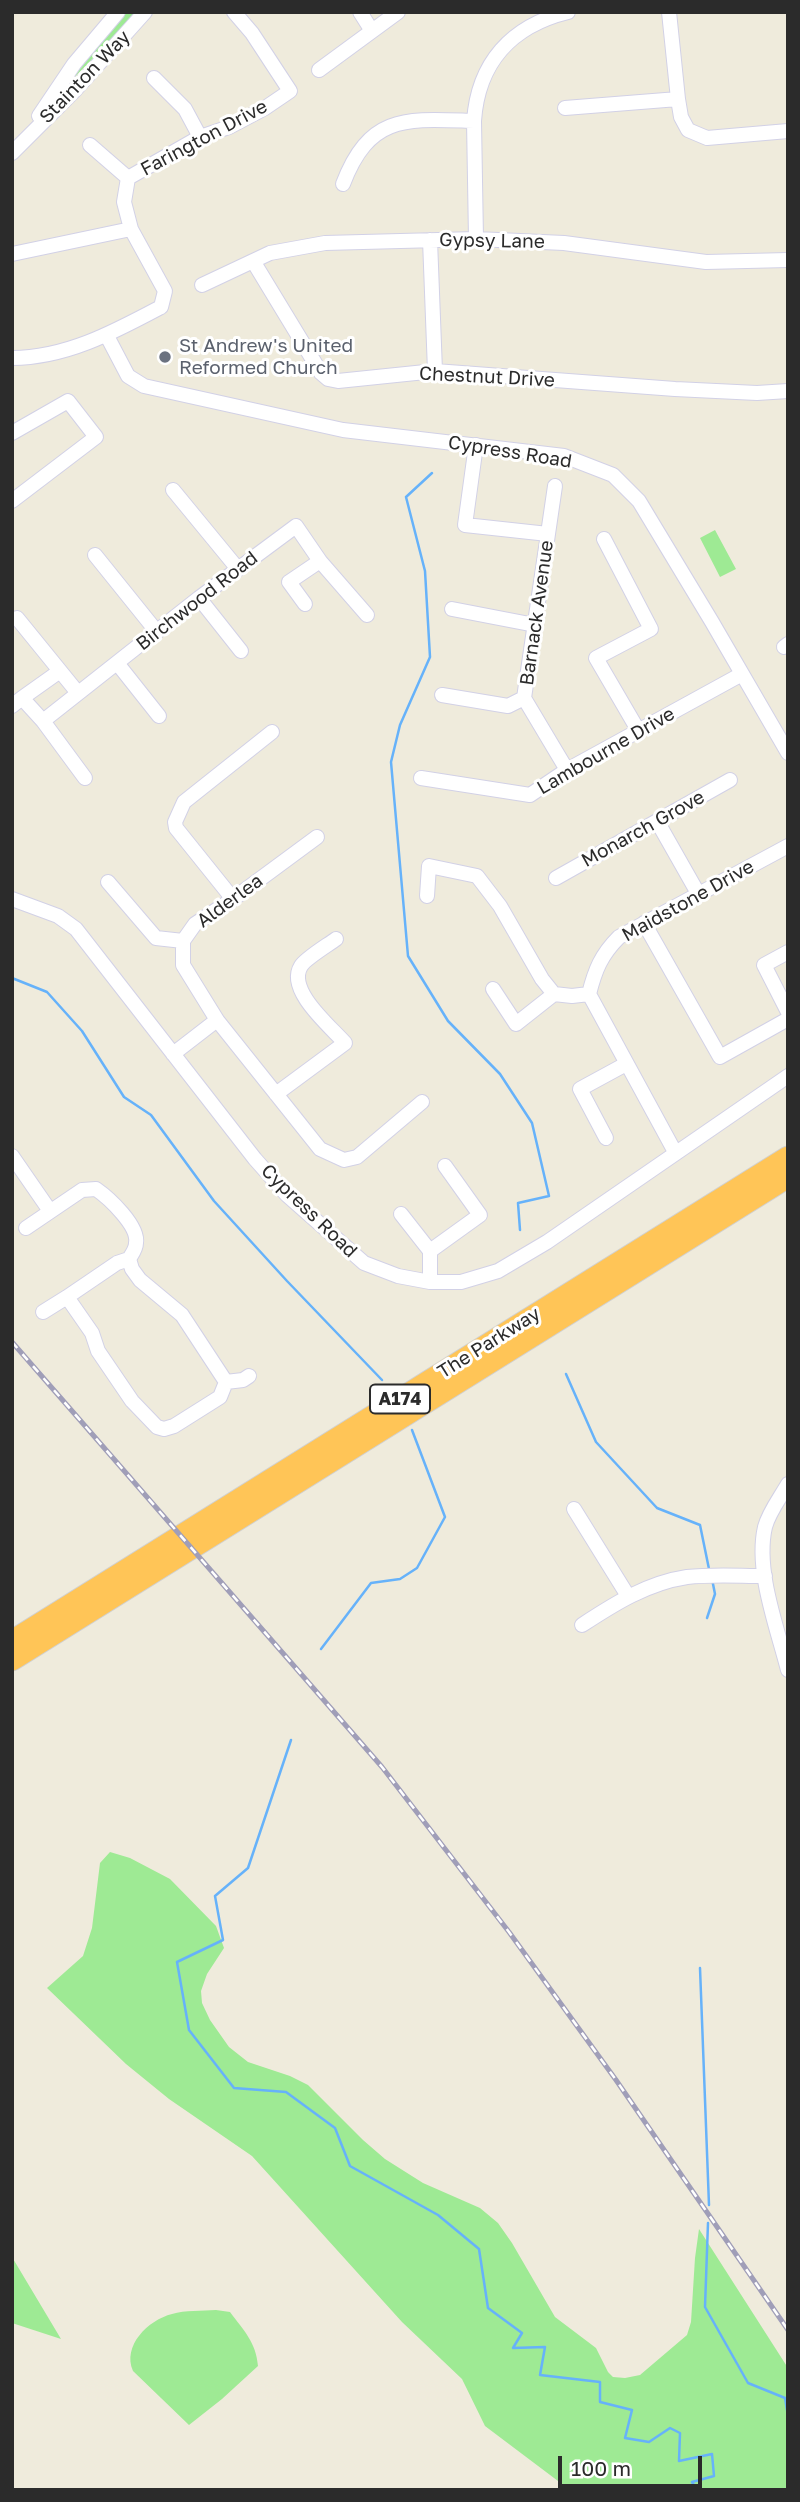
<!DOCTYPE html>
<html>
<head>
<meta charset="utf-8">
<style>
  body { margin:0 }
  #map { position:relative; width:800px; height:2502px; overflow:hidden; background:#efebdc; font-family:"Golos Text",sans-serif }
  canvas { display:block }
  .frame { position:absolute; inset:0; border:14px solid #2b2b2b; pointer-events:none }
  .scale { position:absolute; left:558px; top:2456px; width:144px; height:32px; box-sizing:border-box; border:4px solid #2b2b2b; border-top:0; padding-left:9px; font-size:21px; line-height:24px; white-space:nowrap; color:#2b2b2b; -webkit-text-stroke:5px #fff; paint-order:stroke }
</style>
</head>
<body>
<div id="map">
<canvas width="800" height="2502"></canvas>
<div class="frame"></div>
<div class="scale">100 m</div>
</div>
<script>
const ctx = document.querySelector('canvas').getContext('2d');
ctx.lineJoin = 'round';
function fillPath(path, color) { ctx.fillStyle = color; ctx.fill(path, 'evenodd'); }
function strokePath(path, color, width, dash) { ctx.strokeStyle = color; ctx.lineWidth = width; ctx.lineCap = dash ? 'butt' : 'round'; ctx.setLineDash(dash || []); ctx.stroke(path); }
function label(font, color, halo, rows, align = 'center') {
  ctx.font = font + ' "Golos Text",sans-serif'; ctx.lineWidth = 6; ctx.setLineDash([]); ctx.textBaseline = 'middle'; ctx.strokeStyle = halo; ctx.fillStyle = color; for (const [text, x, y, turn = 0] of rows) {
    ctx.save(); ctx.translate(x, y); ctx.rotate((+turn || 0) * Math.PI / 180); ctx.textAlign = isNaN(turn) ? turn : align; if (halo) ctx.strokeText(text, 0, 0); ctx.fillText(text, 0, 0); ctx.restore();
  }
}
fillPath(new Path2D(`
  M125 12H138L67 85 86 56Z
  M715 530 736 569 720 577 700 538Z
  M110 1852 130 1858 170 1879 216 1926 224 1948 207 1974 201 1991 202 2003 210 2020 229 2047 248 2062 290 2076 308 2085 363 2140 385 2159 423 2183 480 2208 498 2223 512 2243 555 2317 596 2348 608 2372 613 2377 625 2378 640 2375 687 2335 691 2322 695 2258 699 2229 788 2368V2490H565L558 2481 485 2426 462 2379 402 2322 252 2156 169 2099 126 2064 47 1988 83 1956 92 1928 100 1863Z
  M12 2257 61 2339 12 2323Z
  M216 2310 230 2312C244 2331 256 2342 258 2366L222 2399 189 2425 133 2371C122 2346 148 2320 172 2314 185 2310 202 2311 216 2310Z`), '#9eea94');
strokePath(new Path2D(`
  M432 473 406 497 425 571 430 657 400 725 391 762 408 956 448 1021 500 1074 532 1123 549 1196 518 1203 520 1230
  M12 978 47 992 82 1031 124 1097 151 1115 214 1201 287 1281 382 1380
  M566 1374 596 1442 657 1508 700 1525 709 1569
  M707 1618 715 1594 712 1579
  M321 1649 371 1583 400 1579 417 1568 445 1517 412 1430
  M291 1740 248 1868 215 1896 223 1940 177 1962 189 2030 234 2088 286 2092 335 2128 350 2166 438 2215 479 2249 488 2308 522 2333 513 2348 545 2347 540 2375 600 2382V2402L632 2410 625 2438 649 2442 670 2428 680 2433 679 2461 712 2454 714 2476 692 2482 697 2490
  M700 1968 709 2205
  M708 2223 705 2307 748 2383 785 2398 788 2416`), '#66b2fa', 2.5);
const minor = new Path2D(`
  M360 12 372 31
  M669 12 678 99 681 117 688 130 707 138 788 131
  M319 70 398 12
  M154 78 185 109 200 137
  M565 108 678 99
  M39 116 74 64 118 12
  M90 145 128 178
  M12 153 76 89 145 12
  M343 184C370 113 408 119 474 121
  M476 239 474 121C478 63 511 26 568 12
  M430 240 435 371
  M12 254 131 229
  M253 261 321 373 328 379 338 381 435 371 675 389 757 393 788 391
  M202 285 270 253 325 243 476 239 564 243 706 262 788 260
  M107 336 128 376 144 386 343 430 564 456 613 475 639 501 712 622 788 753
  M12 358C66 358 114 332 161 307L165 291 131 229 124 202 128 178 200 137 229 127 265 108 290 91 252 33 234 12
  M12 433 68 401 96 437 12 501
  M476 445 465 525 548 534
  M555 486 524 698 567 770
  M173 490 238 569
  M604 539 651 629 596 658 638 730
  M95 555 157 632
  M199 598 241 651
  M305 604 289 582 320 561
  M452 609 535 625
  M17 618 78 693
  M784 647 788 644
  M117 663 159 716
  M442 695 508 706 524 698
  M22 698 60 671
  M12 706 22 698 43 721 199 598 296 526 320 561 367 615
  M43 721 85 778
  M421 778 530 795 567 770 742 674
  M657 821 699 895
  M556 878 730 780
  M108 882 156 938 183 941
  M427 896 429 866 477 876 500 906 542 979 554 994 572 996 589 994
  M12 899 58 916 76 929 255 1159 287 1195 364 1263 398 1276 430 1282H461L498 1271 547 1242 788 1076
  M233 899 176 828 175 822 184 802 272 732
  M644 923 720 1057 788 1019
  M788 952 764 965 788 1012
  M493 989 516 1024 554 994
  M217 1020 183 965V941L195 924 233 899 317 837
  M173 1054 217 1020 320 1149 344 1160 357 1157 422 1102
  M276 1094 345 1043C330 1026 286 990 301 966 306 958 328 945 336 939
  M606 1138 580 1089 626 1064
  M675 1152 589 994C595 970 601 955 619 937L788 846
  M12 1156 50 1211
  M401 1214 430 1251
  M26 1228 82 1190 96 1189C109 1198 139 1226 136 1243 136 1249 132 1254 129 1259
  M129 1259 132 1269 140 1280 182 1315 226 1382 220 1397 174 1426 164 1429 157 1427 132 1401 98 1351 92 1333 67 1297 117 1263Z
  M430 1282V1251L480 1215 445 1166
  M43 1312 67 1297
  M226 1382 243 1380 249 1376
  M788 1484C780 1498 769 1512 765 1527 755 1570 777 1627 788 1670
  M574 1509 628 1596
  M582 1625C614 1604 647 1583 687 1577 712 1574 739 1576 765 1576`);
const highway = new Path2D(`
  M12 1641 788 1157
  M12 1660 788 1177`);
strokePath(minor, '#d2d1e6', 16);
strokePath(highway, '#d0d0d0', 23);
strokePath(minor, '#fff', 14);
strokePath(highway, '#ffc557', 21);
const rail = new Path2D(`
  M12 1342 382 1767 509 1932 616 2080 788 2330`);
strokePath(rail, '#a09eb8', 5);
strokePath(rail, '#fff', 2.5, [8]);
for (const [x, y, r, color] of [
  [165,357,7,"#6b7280"]
]) { const dot = new Path2D(); dot.arc(x, y, r, 0, 2 * Math.PI); ctx.fillStyle = color; ctx.fill(dot); strokePath(dot, '#fff', 2.5); }
for (const [x, y, w] of [
  [400,1399,60]
]) { const box = new Path2D(); box.roundRect(x - w / 2, y - 14.5, w, 29, 5); ctx.fillStyle = '#fff'; ctx.fill(box); strokePath(box, '#2b2b2b', 2); }
label('bold 18px', '#2b2b2b', null, [
  ["A174",400,1399]
]);
label('19px', '#2b2b2b', '#fff', [
  ["Stainton Way",85,77,-46],
  ["Farington Drive",204,138,-28],
  ["Gypsy Lane",492,241,1],
  ["Chestnut Drive",487,377,3],
  ["Cypress Road",510,452,9],
  ["Birchwood Road",197,601,-38],
  ["Barnack Avenue",537,613,-82],
  ["Lambourne Drive",606,751,-30],
  ["Monarch Grove",643,829,-29],
  ["Alderlea",230,901,-36],
  ["Maidstone Drive",688,901,-29],
  ["Cypress Road",309,1211,44],
  ["The Parkway",489,1343,-32]
]);
label('19px', '#5b616d', '#fff', [
  ["St Andrew's United",179,346],
  ["Reformed Church",179,368]
], 'left');
</script>
</body>
</html>
